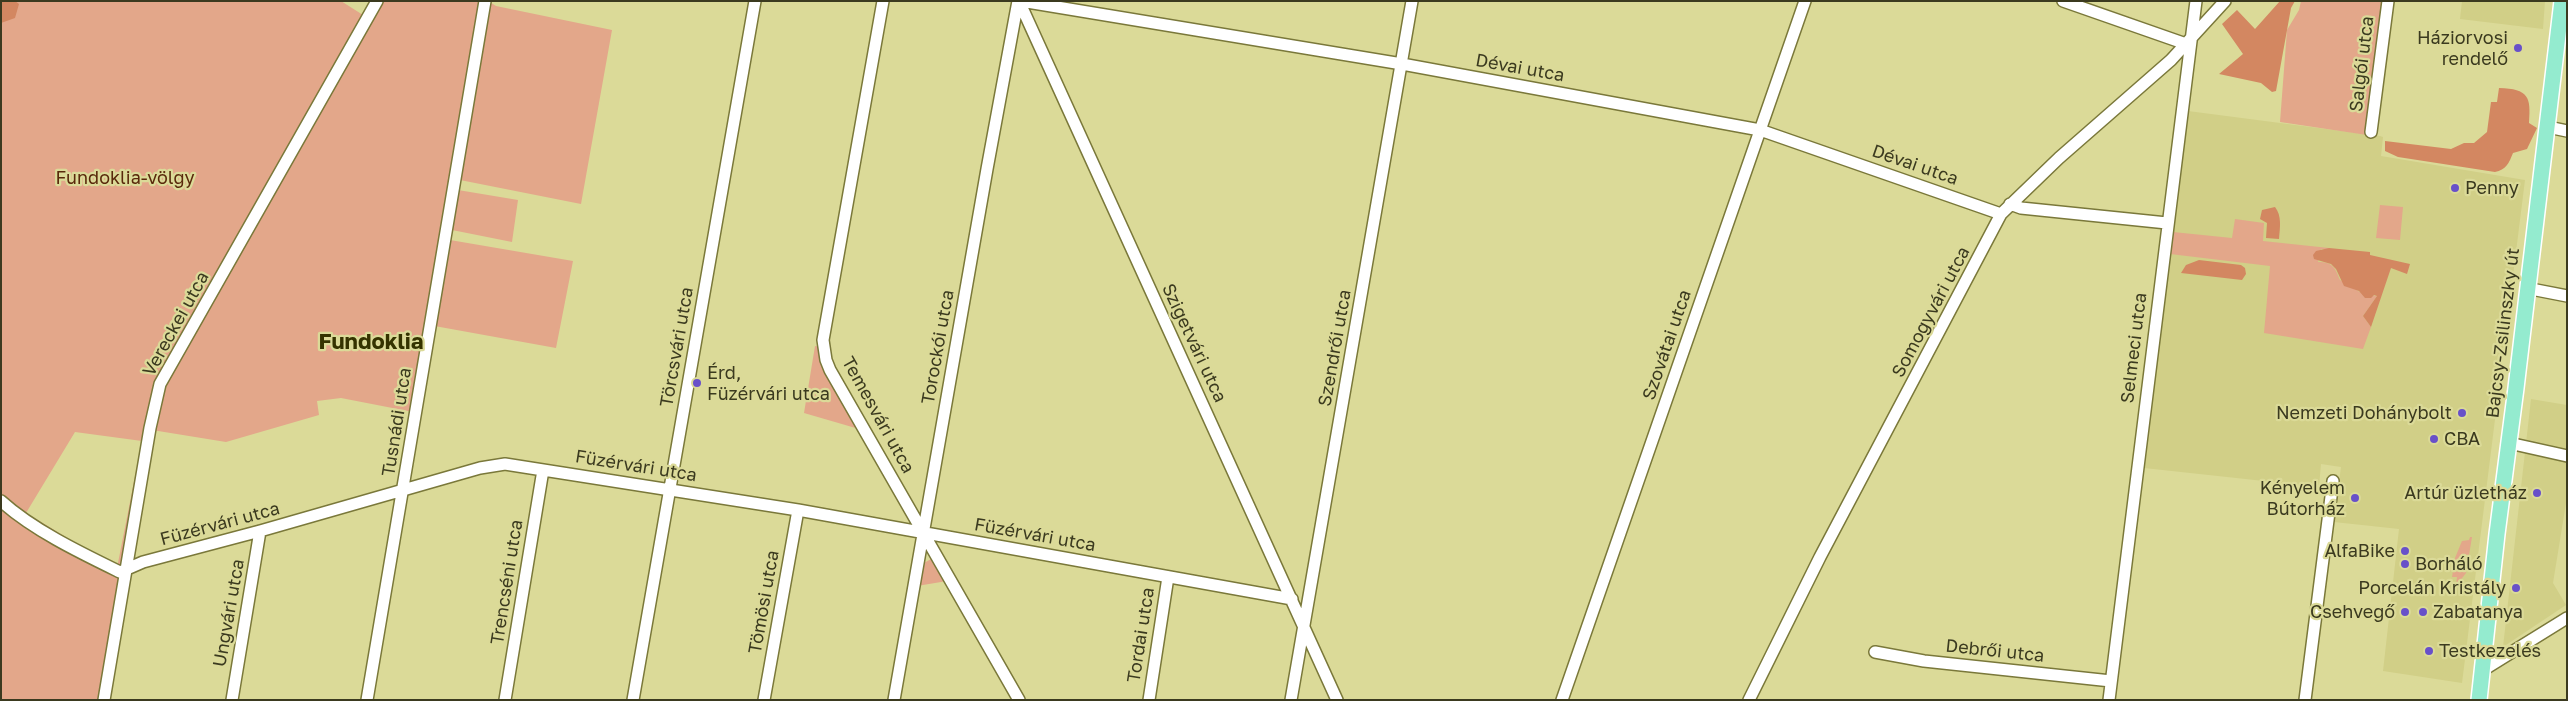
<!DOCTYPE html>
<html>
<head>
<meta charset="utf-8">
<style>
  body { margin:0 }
  #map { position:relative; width:2568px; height:701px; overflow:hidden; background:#dbda98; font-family:"Golos Text",sans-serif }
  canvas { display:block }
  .frame { position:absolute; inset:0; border:2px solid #3b3a1f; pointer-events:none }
</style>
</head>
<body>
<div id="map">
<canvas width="2568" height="701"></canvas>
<div class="frame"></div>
</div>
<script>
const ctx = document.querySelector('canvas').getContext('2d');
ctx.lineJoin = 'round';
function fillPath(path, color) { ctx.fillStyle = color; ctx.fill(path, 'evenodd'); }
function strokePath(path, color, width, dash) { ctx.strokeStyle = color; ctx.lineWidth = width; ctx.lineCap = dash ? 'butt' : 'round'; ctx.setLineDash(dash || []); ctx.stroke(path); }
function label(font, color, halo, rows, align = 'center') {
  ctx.font = font + ' "Golos Text",sans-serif'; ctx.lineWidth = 4.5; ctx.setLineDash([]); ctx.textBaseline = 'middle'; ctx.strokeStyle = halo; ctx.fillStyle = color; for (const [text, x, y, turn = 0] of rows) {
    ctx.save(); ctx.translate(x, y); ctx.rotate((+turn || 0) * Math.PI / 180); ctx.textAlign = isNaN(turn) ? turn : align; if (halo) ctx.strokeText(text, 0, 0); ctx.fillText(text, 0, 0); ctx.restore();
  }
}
fillPath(new Path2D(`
  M2462 1H2545L2543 29 2460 19Z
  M2188 111 2380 136 2383 137 2381 156 2525 180 2462 683 2383 671 2399 529 2334 522 2341 467 2321 464 2319 487 2144 468Z
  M2531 399 2567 405V497L2553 583 2566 605 2503 647Z`), '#d1cf87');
fillPath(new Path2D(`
  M1 1H341L363 15 371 1H488L496 6 612 30 581 204 460 180 458 190 518 200 512 242 452 230 450 240 573 261 556 348 429 325 413 412 341 398 317 401 319 415 226 442 152 430 101 700H1ZM75 432 142 441 117 568 26 513Z
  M2301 1H2382L2367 135 2280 122 2287 30 2299 10Z
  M2380 205 2403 207 2400 240 2376 238Z
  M2235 219 2264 223 2263 241 2329 248 2328 250 2321 249 2318 262C2332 262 2335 267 2340 280L2363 294 2377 296 2363 316 2371 327 2363 349 2264 333 2270 266 2170 254 2173 232 2232 238Z
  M815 346 821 347 859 429 804 413Z
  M2470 537H2472L2466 573 2456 586 2457 577H2452L2455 558 2462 541 2469 540Z
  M931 559 935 561 947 581 917 586 924 563Z`), '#e3a78a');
fillPath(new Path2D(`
  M1 1H15L19 4 15 18 1 23Z
  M2280 1H2295L2291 8 2276 91 2272 92 2261 83 2219 74 2243 54 2222 24 2237 10 2255 29Z
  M2499 88C2529 89 2531 97 2529 123L2537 128 2527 149 2513 153C2509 163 2506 170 2495 172L2398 157 2385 151V141L2451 149 2464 143H2474L2487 132 2491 102H2497Z
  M2275 207C2282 216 2280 227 2279 239L2266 238 2267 223 2260 219 2262 210Z
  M2329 248 2370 252V255L2410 264 2407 274 2391 268 2371 327 2363 316 2377 296 2374 295 2371 298H2365L2359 291 2344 286 2336 269 2331 264 2314 259 2313 255 2316 251Z
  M2199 260 2241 265 2245 268 2246 274 2242 280 2181 273 2186 265Z`), '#d38761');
const minor = new Path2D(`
  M883 1 823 340 826 360 830 370 1019 700
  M1019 1 1337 700
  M1021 1 1402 64 1760 130 2001 214
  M2063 1 2189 45
  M2548 127 2567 131
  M2371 132 2388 1
  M2010 204 2021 208 2167 223
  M2526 288 2567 296
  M2509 443 2567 456
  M1 501C33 530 81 553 120 572L143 562 260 531 480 468 505 464 798 510 1292 599
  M1875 652 1924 661 2111 681
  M2483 670 2567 618
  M104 700 150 428 160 384 377 1
  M232 700 260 531
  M367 700 485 1
  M505 700 543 470
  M633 700 755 1
  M764 700 798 510
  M894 700 987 169 1018 1
  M1149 700 1168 577
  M1291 700 1412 1
  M1562 700 1805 1
  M1749 700 1820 557 2001 214 2059 158 2171 60 2225 1
  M2109 700 2196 1
  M2305 700 2333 481`);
const major = new Path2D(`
  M2479 700 2497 534 2516 388 2562 1`);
strokePath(minor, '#7a783a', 14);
strokePath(major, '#fff', 18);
strokePath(minor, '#fff', 11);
strokePath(major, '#94ebcf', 15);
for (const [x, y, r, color] of [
  [2518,48,5,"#6850c9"],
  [2455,188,5,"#6850c9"],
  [697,383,5,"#6850c9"],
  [2462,413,5,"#6850c9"],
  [2434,439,5,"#6850c9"],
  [2537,493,5,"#6850c9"],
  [2355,498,5,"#6850c9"],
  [2405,551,5,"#6850c9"],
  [2405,564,5,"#6850c9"],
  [2516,588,5,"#6850c9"],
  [2405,612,5,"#6850c9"],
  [2423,612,5,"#6850c9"],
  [2429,651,5,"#6850c9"]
]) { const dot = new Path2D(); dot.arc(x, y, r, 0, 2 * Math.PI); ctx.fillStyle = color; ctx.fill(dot); strokePath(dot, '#dbda98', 2); }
label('18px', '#3b3a1f', '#dbda98', [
  ["Háziorvosi",2508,38],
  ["rendelő",2508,59],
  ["Penny",2465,188,"left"],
  ["Érd,",707,373,"left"],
  ["Füzérvári utca",707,394,"left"],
  ["Nemzeti Dohánybolt",2452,413],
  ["CBA",2444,439,"left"],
  ["Kényelem",2345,488],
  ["Bútorház",2345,509],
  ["Artúr üzletház",2527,493],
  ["AlfaBike",2395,551],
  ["Borháló",2415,564,"left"],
  ["Porcelán Kristály",2506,588],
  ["Csehvegő",2395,612],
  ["Zabatanya",2433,612,"left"],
  ["Testkezelés",2439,651,"left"]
], 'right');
label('18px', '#3b3a1f', '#dbda98', [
  ["Salgói utca",2362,64,-83],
  ["Dévai utca",1520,68,10],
  ["Dévai utca",1915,165,19],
  ["Somogyvári utca",1931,312,-62],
  ["Vereckei utca",176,324,-61],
  ["Bajcsy-Zsilinszky út",2503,333,-83],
  ["Szigetvári utca",1194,343,65],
  ["Szovátai utca",1667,345,-71],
  ["Törcsvári utca",677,347,-80],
  ["Torockói utca",938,347,-80],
  ["Szendrői utca",1335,348,-80],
  ["Selmeci utca",2134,348,-83],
  ["Temesvári utca",878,415,61],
  ["Tusnádi utca",397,422,-81],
  ["Füzérvári utca",636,466,9],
  ["Füzérvári utca",220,524,-15],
  ["Füzérvári utca",1035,535,10],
  ["Trencséni utca",507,582,-81],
  ["Tömösi utca",764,602,-80],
  ["Ungvári utca",229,613,-80],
  ["Tordai utca",1141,635,-81],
  ["Debrői utca",1995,651,6]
]);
label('18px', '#59280b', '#dbda98', [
  ["Fundoklia-völgy",125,178]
]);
label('bold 22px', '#353300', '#dbda98', [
  ["Fundoklia",371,342]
]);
</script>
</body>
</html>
